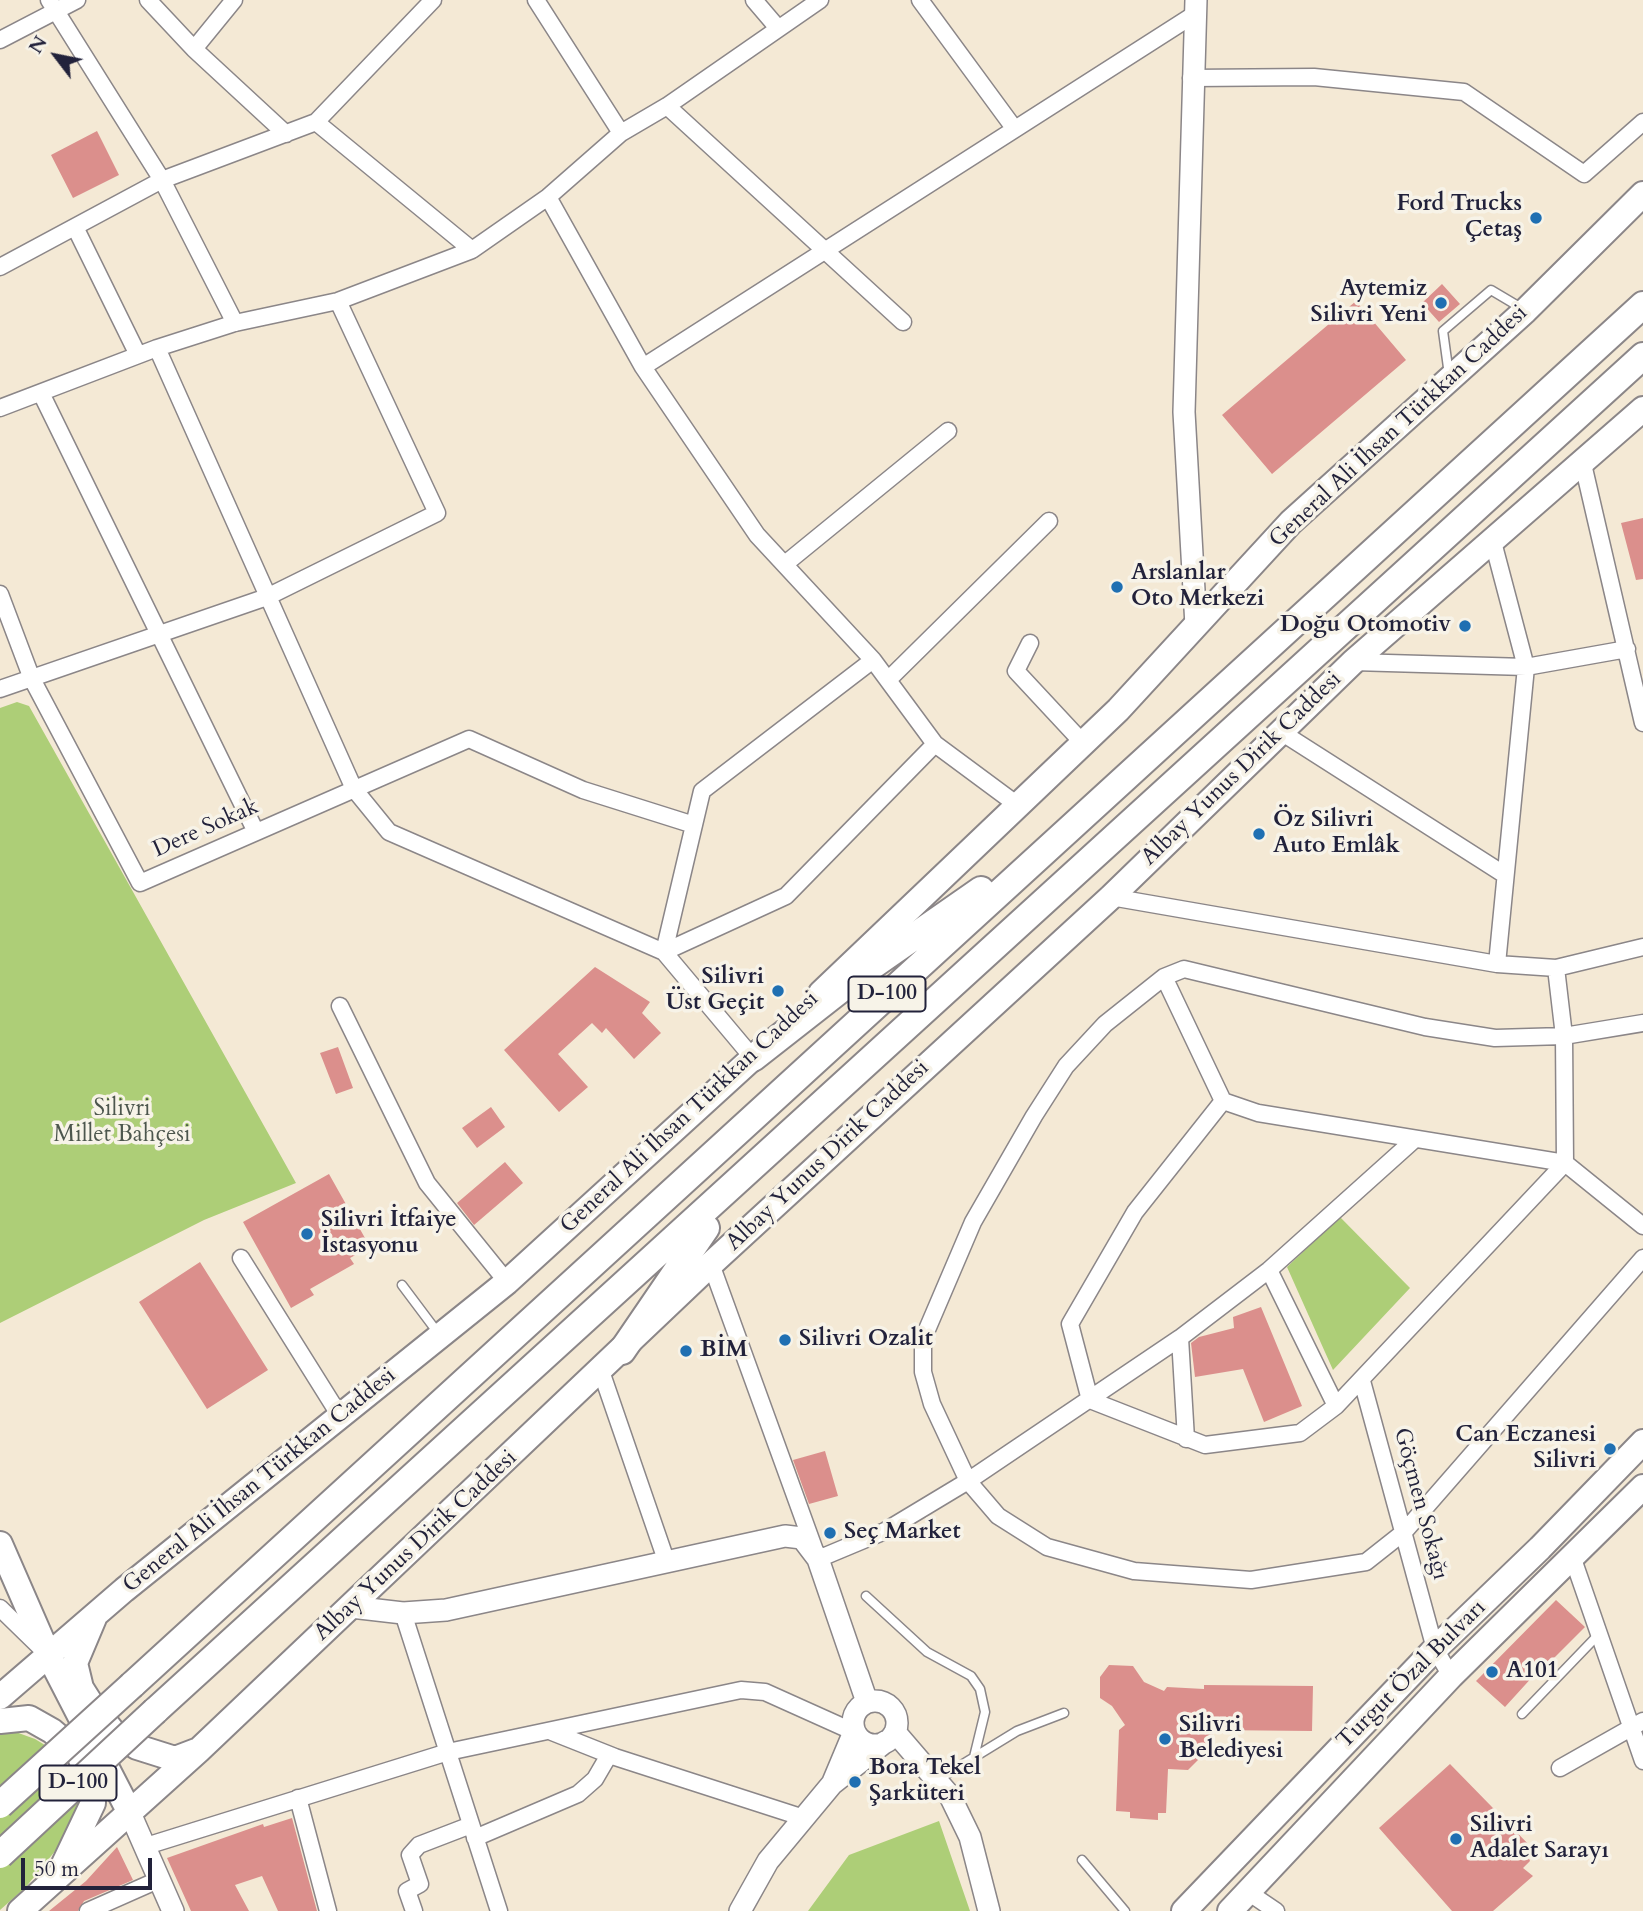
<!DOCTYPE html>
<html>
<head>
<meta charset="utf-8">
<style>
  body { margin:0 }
  #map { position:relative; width:1643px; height:1911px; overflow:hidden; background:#f4e9d5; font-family:Cardo,serif }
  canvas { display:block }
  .north { position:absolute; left:21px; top:21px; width:70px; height:70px; -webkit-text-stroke:5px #f7f3e8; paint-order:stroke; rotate:302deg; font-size:19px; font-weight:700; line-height:28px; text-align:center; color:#22223b }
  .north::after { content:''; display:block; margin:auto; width:24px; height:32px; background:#22223b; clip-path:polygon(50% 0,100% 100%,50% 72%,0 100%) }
  .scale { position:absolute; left:21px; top:1858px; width:131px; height:32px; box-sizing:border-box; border:4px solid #22223b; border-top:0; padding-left:9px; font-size:21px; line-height:24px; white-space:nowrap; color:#22223b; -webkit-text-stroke:5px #f7f3e8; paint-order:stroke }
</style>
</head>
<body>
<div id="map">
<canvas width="1643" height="1911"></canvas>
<div class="north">N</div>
<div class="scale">50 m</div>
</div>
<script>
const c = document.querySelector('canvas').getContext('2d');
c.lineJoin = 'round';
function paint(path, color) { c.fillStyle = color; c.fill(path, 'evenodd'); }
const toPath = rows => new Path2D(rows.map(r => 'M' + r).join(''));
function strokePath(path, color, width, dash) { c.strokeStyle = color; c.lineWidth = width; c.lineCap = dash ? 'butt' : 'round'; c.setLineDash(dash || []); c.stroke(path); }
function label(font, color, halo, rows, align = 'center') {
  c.font = font + ' Cardo,serif'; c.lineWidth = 7; c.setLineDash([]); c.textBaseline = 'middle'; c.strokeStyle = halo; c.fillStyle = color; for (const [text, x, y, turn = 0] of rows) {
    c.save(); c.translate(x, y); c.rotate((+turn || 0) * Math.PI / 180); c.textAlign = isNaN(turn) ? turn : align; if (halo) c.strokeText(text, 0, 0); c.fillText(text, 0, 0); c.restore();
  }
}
const green = toPath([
  [17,702,29,706,296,1183,204,1220,0,1323,0,708],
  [1340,1217,1410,1288,1333,1370,1287,1267],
  [13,1731,35,1739,53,1750,73,1774,81,1797,65,1839,25,1888,0,1910,0,1734],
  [939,1821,970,1911,808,1911,849,1855]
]);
const building = toPath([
  [97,131,119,175,73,198,51,155],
  [1442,284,1460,304,1439,322,1422,303],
  [1356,301,1406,360,1272,474,1222,415],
  [1643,518,1643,579,1636,580,1621,523],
  [595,967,650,1002,642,1013,661,1033,634,1059,606,1028,602,1033,592,1023,558,1054,588,1087,559,1112,504,1050],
  [338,1047,353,1088,336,1094,320,1053],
  [491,1107,505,1127,477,1148,462,1128],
  [505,1162,523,1183,474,1225,457,1203],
  [329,1174,370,1247,350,1258,354,1264,310,1289,314,1295,291,1308,243,1222],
  [200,1262,268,1370,207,1409,139,1302],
  [1261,1307,1302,1406,1264,1422,1243,1369,1195,1377,1191,1343,1199,1337,1234,1328,1233,1317],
  [825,1451,838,1496,809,1504,793,1460],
  [1556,1600,1585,1627,1547,1665,1545,1663,1505,1707,1476,1681],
  [1109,1665,1133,1666,1144,1682,1164,1691,1167,1687,1204,1689,1204,1685,1313,1686,1312,1731,1213,1730,1211,1747,1188,1770,1168,1769,1166,1813,1158,1813,1158,1820,1130,1818,1130,1812,1116,1811,1119,1730,1125,1725,1112,1706,1100,1698,1100,1677],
  [1450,1764,1534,1850,1527,1854,1530,1861,1523,1868,1533,1876,1493,1911,1452,1911,1379,1828],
  [292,1818,317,1911,278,1911,262,1876,235,1885,249,1911,191,1911,167,1858,263,1824,264,1827],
  [117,1847,133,1880,84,1901,78,1911,49,1911,86,1881]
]);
const service = toPath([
  [1449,375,1443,331,1491,290,1523,309],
  [402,1285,438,1333],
  [866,1596,927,1652,971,1676,980,1689,985,1712,974,1757],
  [1522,1714,1599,1634],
  [937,1780,1017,1731,1064,1713],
  [1082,1860,1125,1911]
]);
const minor = toPath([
  [49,0,162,180,235,323],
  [148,0,194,49,286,134],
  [536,0,621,133],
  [754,0,777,27],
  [920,0,1014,128],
  [0,40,77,0],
  [194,49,234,0],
  [1191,78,1314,77,1464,92,1584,174,1643,122],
  [667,106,903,322],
  [316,122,472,250],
  [548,197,643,367,757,535,873,660,935,744,1016,804],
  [75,227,138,355],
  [0,267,162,180,316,122,433,0],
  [157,348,354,789,389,832,664,952,753,1058],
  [643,367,1195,14],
  [41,393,256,832],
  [0,408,157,348,235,323,338,301,472,250,548,197,621,133,667,106,820,0],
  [1583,464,1643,723],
  [1493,542,1526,667,1497,964],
  [785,564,948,431],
  [0,594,32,679,140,883,469,739,583,790,694,825],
  [1030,643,1016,671,1083,743],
  [1353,662,1526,667,1627,649],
  [888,680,1049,521],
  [0,689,267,597,437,513,338,301],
  [1281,732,1505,875],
  [1111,897,1497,964,1556,968,1643,947],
  [664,952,702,791,873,660],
  [664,952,786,896,935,744],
  [1556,968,1564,1036,1565,1163,1336,1406,1300,1433,1205,1445,1090,1400,1070,1324,1135,1212,1223,1101,1258,1113,1565,1163,1643,1226],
  [1164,977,1223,1101],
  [340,1006,427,1183,507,1282],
  [1643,1023,1564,1036,1495,1038,1425,1027,1184,969,1164,977,1105,1024,1066,1066,1034,1116,973,1222,923,1339,923,1372,932,1404,968,1481,998,1516,1047,1547,1134,1571,1251,1580,1366,1562,1404,1532,1643,1258],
  [241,1258,340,1416],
  [711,1264,818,1559,885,1531,968,1481,1180,1338,1269,1270,1415,1139],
  [1269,1270,1336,1406],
  [1180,1338,1186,1439],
  [601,1371,666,1560],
  [1362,1381,1435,1649,1451,1676],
  [1572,1556,1643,1761],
  [0,1608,41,1648],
  [403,1613,499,1911],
  [552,1732,615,1757,804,1818],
  [1560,1768,1643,1721],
  [298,1798,328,1911],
  [475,1838,578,1794,595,1779,609,1755],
  [143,1847,448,1752,741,1690,765,1692,854,1732],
  [1248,1892,1276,1911],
  [88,1911,158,1880],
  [414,1911,407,1891,420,1884,410,1855,419,1845,471,1825]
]);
const secondary = toPath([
  [1196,0,1184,412,1196,626],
  [351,1607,403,1613,446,1610,785,1536,802,1538,818,1559,867,1702],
  '853 1723a22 22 0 1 1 44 0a22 22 0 1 1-44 0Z',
  [895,1732,950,1796,970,1837,989,1911],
  [833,1782,854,1732],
  [130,1813,173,1911],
  [740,1911,768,1861,832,1784,885,1742]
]);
const primary = toPath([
  [821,993,1118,710,1291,522,1525,311,1643,194],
  [0,1544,48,1654,130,1813],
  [94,1618,75,1663,81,1688,93,1707,114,1733,137,1747,175,1759,196,1751],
  [0,1697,124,1590,507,1282,767,1045],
  [0,1721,29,1718,52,1731,79,1754,92,1788,93,1803,63,1866],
  [20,1911,199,1750,711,1264,1111,897,1353,662,1643,409],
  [1184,1911,1435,1649,1540,1548,1643,1442],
  [1230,1911,1451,1676,1643,1487]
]);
const trunk = toPath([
  [753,1058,859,975,981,890],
  [622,1351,706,1228],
  [132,1685,1643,305],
  [155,1711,1643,356]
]);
const trunkBridge = toPath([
  [0,1805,132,1685],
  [0,1855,155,1711]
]);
const markers = [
  [1536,218,7,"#1f6fb2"],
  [1441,303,7,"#1f6fb2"],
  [1117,587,7,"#1f6fb2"],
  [1465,626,7,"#1f6fb2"],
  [1259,834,7,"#1f6fb2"],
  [778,991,7,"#1f6fb2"],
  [307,1234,7,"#1f6fb2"],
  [785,1340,7,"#1f6fb2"],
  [686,1351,7,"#1f6fb2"],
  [1610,1449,7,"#1f6fb2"],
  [830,1533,7,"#1f6fb2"],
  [1492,1672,7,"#1f6fb2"],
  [1165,1739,7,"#1f6fb2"],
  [855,1782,7,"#1f6fb2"],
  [1456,1839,7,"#1f6fb2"]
];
const shields = [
  [887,994,77],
  [78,1783,77]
];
const shieldNames = [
  ["D-100",887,994],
  ["D-100",78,1783]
];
const poiNames = [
  ["Ford Trucks",1522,205,"right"],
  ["Çetaş",1522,231,"right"],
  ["Aytemiz",1427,290,"right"],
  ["Silivri Yeni",1427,316,"right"],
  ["Arslanlar",1131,574],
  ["Oto Merkezi",1131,600],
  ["Doğu Otomotiv",1451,626,"right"],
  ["Öz Silivri",1273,821],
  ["Auto Emlâk",1273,847],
  ["Silivri",764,978,"right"],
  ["Üst Geçit",764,1004,"right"],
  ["Silivri İtfaiye",321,1221],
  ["İstasyonu",321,1247],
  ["Silivri Ozalit",799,1340],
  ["BİM",700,1351],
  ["Can Eczanesi",1596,1436,"right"],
  ["Silivri",1596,1462,"right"],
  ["Seç Market",844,1533],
  ["A101",1506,1672],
  ["Silivri",1179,1726],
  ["Belediyesi",1179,1752],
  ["Bora Tekel",869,1769],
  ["Şarküteri",869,1795],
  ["Silivri",1470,1826],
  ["Adalet Sarayı",1470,1852]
];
const streetNames = [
  ["General Ali İhsan Türkkan Caddesi",1399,427,-43],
  ["Albay Yunus Dirik Caddesi",1242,769,-44],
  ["Dere Sokak",206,829,-24],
  ["General Ali İhsan Türkkan Caddesi",690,1113,-43],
  ["Albay Yunus Dirik Caddesi",828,1156,-43],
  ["General Ali İhsan Türkkan Caddesi",260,1481,-39],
  ["Göçmen Sokağı",1420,1504,75],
  ["Albay Yunus Dirik Caddesi",416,1546,-43],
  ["Turgut Özal Bulvarı",1412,1675,-45]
];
const parkNames = [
  ["Silivri",122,1110],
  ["Millet Bahçesi",122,1136]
];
paint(green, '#adce77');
paint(building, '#db8f8c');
strokePath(service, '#8b8688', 11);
strokePath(minor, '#8b8688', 19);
strokePath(secondary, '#8b8688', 24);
strokePath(primary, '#8b8688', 28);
strokePath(trunk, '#8b8688', 30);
strokePath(service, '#fff', 8);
strokePath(minor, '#fff', 16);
strokePath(secondary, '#fff', 21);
strokePath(primary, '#fff', 24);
strokePath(trunk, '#fff', 26);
strokePath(trunkBridge, '#8b8688', 30, []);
strokePath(trunkBridge, '#fff', 26);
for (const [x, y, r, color] of markers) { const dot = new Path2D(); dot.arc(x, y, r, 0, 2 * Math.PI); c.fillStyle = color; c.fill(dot); strokePath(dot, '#f7f3e8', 2.5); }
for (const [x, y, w] of shields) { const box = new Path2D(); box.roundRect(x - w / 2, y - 17.5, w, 35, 5); c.fillStyle = '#f7f3e8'; c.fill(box); strokePath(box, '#22223b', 2); }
label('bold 21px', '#22223b', null, shieldNames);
label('bold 23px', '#22223b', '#f7f3e8', poiNames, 'left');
label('23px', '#22223b', '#f7f3e8', streetNames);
label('23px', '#4c564d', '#f7f3e8', parkNames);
</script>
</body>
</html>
